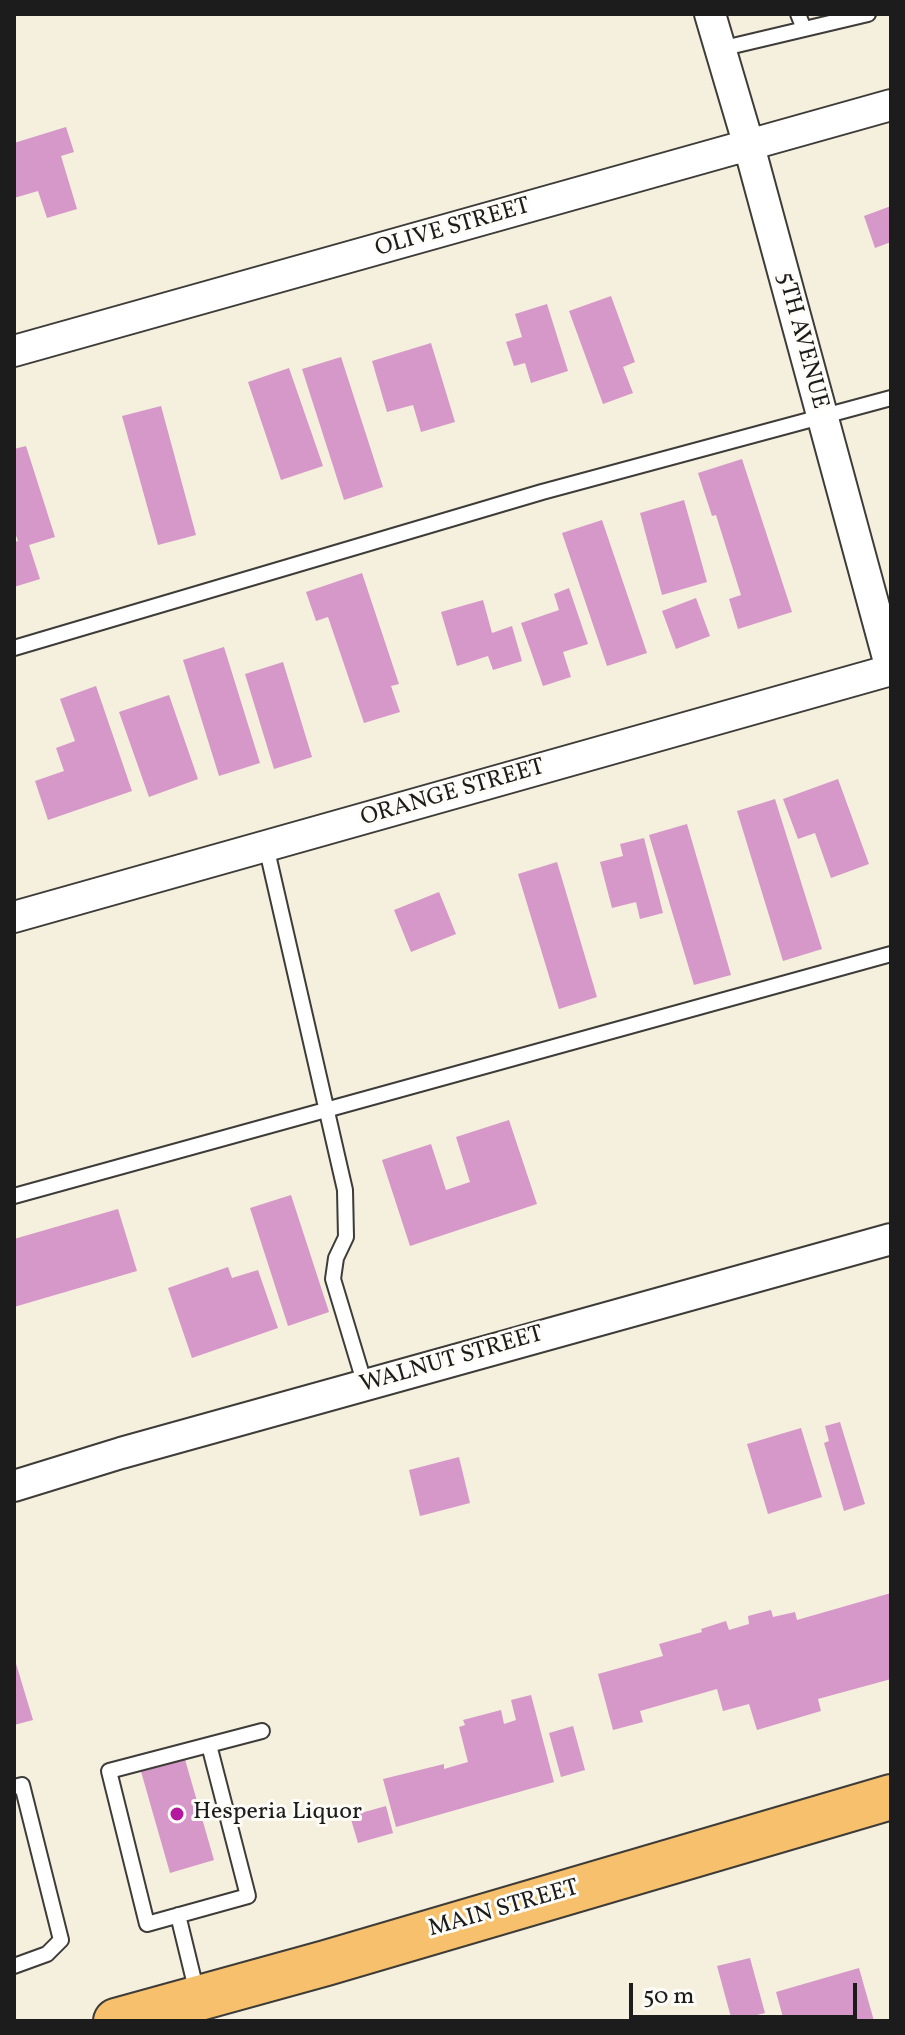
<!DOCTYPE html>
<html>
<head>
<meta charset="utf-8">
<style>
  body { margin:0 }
  #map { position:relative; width:905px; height:2035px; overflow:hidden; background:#f5efdd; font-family:Vollkorn,serif }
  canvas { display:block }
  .frame { position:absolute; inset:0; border:16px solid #1c1c1c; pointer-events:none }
  .scale { position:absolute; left:629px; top:1983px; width:228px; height:36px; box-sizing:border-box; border:4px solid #1c1c1c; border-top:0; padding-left:10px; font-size:24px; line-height:28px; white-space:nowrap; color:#1c1c1c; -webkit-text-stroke:6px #fdfcf7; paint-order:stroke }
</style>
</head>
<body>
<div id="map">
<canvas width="905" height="2035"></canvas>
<div class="frame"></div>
<div class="scale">50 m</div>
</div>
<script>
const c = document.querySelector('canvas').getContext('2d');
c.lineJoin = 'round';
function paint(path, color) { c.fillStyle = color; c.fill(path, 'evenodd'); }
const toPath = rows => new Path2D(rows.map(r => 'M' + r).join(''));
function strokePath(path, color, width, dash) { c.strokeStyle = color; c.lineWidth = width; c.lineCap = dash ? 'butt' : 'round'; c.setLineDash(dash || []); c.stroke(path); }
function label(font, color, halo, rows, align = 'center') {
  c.font = font + ' Vollkorn,serif'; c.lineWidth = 6; c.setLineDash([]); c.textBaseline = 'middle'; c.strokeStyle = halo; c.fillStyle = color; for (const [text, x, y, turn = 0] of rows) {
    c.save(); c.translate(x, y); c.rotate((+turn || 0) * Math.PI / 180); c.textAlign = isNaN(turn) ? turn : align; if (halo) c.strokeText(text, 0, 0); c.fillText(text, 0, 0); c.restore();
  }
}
const building = toPath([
  [66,127,74,152,61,156,77,209,47,218,38,191,14,198,14,143],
  [891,206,891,242,875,248,864,216],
  [611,296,635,362,623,367,633,393,603,404,569,311],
  [547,304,568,371,531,383,525,363,514,366,506,342,522,337,515,314],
  [431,343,455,422,421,432,413,405,387,412,372,361],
  [341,357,383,487,344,500,302,369],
  [289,368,323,466,281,480,248,382],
  [161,406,196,535,158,545,122,416],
  [26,446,55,537,29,545,40,579,14,587,14,542,18,541,14,530,14,449],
  [742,459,792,612,738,629,729,599,741,595,716,515,712,516,698,473],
  [684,500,707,582,662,595,640,513],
  [602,520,647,653,607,666,562,533],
  [362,573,399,684,391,686,400,712,364,723,328,617,316,621,306,592],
  [569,588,588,644,563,652,571,677,543,686,521,623,559,610,554,594],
  [696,598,710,636,676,649,662,611],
  [483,600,492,633,512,626,522,661,493,670,488,656,457,666,441,612],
  [224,647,260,763,219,776,183,660],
  [283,662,312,757,274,769,245,674],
  [96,686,132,791,48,820,35,781,64,771,56,748,75,741,60,699],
  [169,695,198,779,149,797,119,712],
  [838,779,869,864,831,878,815,833,798,839,783,799],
  [775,799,822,949,783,961,737,811],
  [687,824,731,975,694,985,649,835],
  [644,838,663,913,640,919,636,902,612,908,600,862,623,856,620,844],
  [557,862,597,997,559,1009,518,874],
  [439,892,456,934,411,952,394,910],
  [509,1120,537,1204,410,1246,382,1160,431,1144,446,1190,470,1182,456,1137],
  [291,1195,329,1312,288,1326,250,1208],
  [118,1209,137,1271,14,1307,14,1239],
  [228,1267,232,1278,258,1270,278,1328,192,1358,168,1288],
  [840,1422,865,1504,844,1511,824,1443,829,1441,825,1426],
  [801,1428,822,1497,768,1514,747,1444],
  [459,1457,470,1503,420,1516,409,1470],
  [891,1593,891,1679,818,1699,821,1711,757,1730,749,1704,723,1711,717,1689,640,1711,643,1722,613,1730,598,1674,663,1656,659,1644,702,1632,701,1629,726,1621,729,1630,749,1624,748,1616,771,1610,773,1617,795,1612,797,1620],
  [14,1657,33,1720,14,1725],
  [531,1695,554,1782,396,1827,383,1779,444,1764,444,1769,468,1762,459,1727,465,1725,463,1720,501,1710,504,1724,516,1720,511,1700],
  [573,1726,585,1770,561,1777,549,1733],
  [184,1756,214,1860,170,1873,140,1768],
  [386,1806,393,1833,358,1843,350,1816],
  [750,1958,765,2013,732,2021,717,1966],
  [859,1968,874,2021,784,2021,776,1992]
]);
const lane = toPath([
  [798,14,804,29],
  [720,49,868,14],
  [14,648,542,492,891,398],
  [266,846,345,1190,346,1237,336,1258,333,1279,365,1385],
  [14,1196,891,954],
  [209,1745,248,1896,147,1924,109,1771,262,1731],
  [14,1787,22,1785,61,1940,47,1954,14,1966],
  [178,1915,197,1993]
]);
const street = toPath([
  [710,14,749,146,891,669],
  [14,351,891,105],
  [14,917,891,670],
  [14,1486,121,1453,891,1239]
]);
const primary = toPath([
  [116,2021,326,1963,891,1797]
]);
const markers = [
  [177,1814,8,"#b5179e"]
];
const streetNames = [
  ["OLIVE STREET",453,229,-16],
  ["5TH AVENUE",801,341,75],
  ["ORANGE STREET",453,794,-16],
  ["WALNUT STREET",452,1361,-16],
  ["MAIN STREET",504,1910,-16]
];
const poiNames = [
  ["Hesperia Liquor",193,1814]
];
paint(building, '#d598c9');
strokePath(lane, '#3d3c39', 18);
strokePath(street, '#3d3c39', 34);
strokePath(primary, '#3d3c39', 48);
strokePath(lane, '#fff', 14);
strokePath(street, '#fff', 30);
strokePath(primary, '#f7c06c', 44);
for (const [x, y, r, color] of markers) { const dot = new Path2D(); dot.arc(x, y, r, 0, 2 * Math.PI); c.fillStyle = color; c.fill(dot); strokePath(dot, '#fdfcf7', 3); }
label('24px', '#1c1c1c', '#fdfcf7', streetNames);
label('24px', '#1c1c1c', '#fdfcf7', poiNames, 'left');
</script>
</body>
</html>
